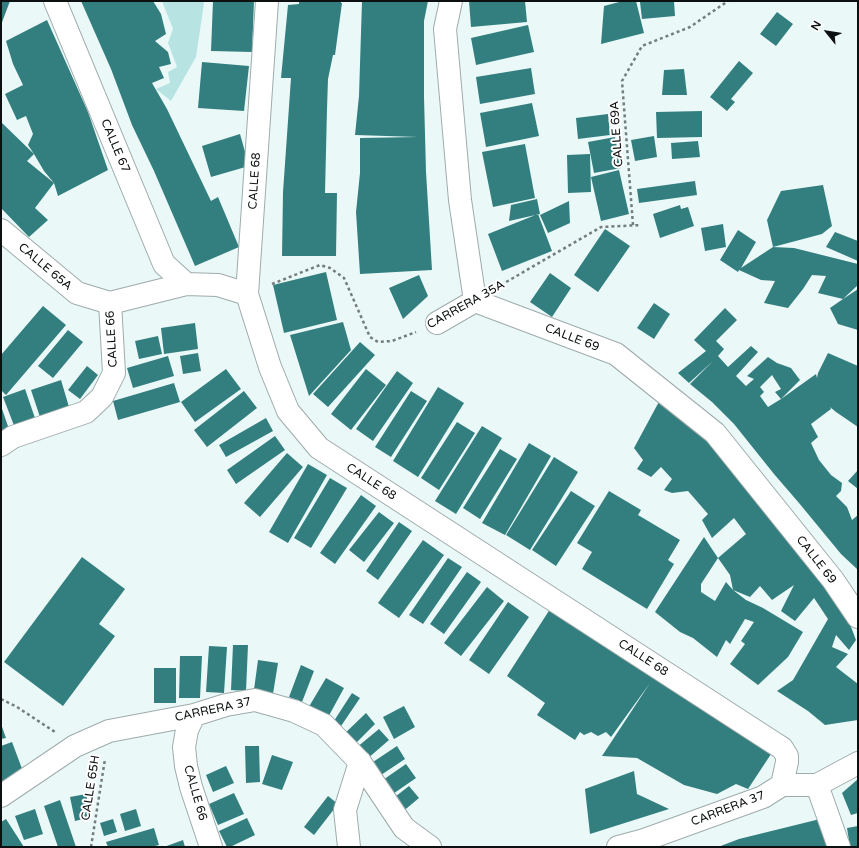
<!DOCTYPE html>
<html>
<head>
<meta charset="utf-8">
<style>
  body { margin:0 }
  #map { position:relative; width:859px; height:848px; overflow:hidden; background:#ebf8f8; font-family:"Varela Round",sans-serif }
  canvas { display:block }
  .frame { position:absolute; inset:0; border:2px solid #0c1010; pointer-events:none }
  .north { position:absolute; left:807px; top:12px; width:40px; height:40px; -webkit-text-stroke:3px #fff; paint-order:stroke; rotate:300deg; font-size:11px; font-weight:700; line-height:16px; text-align:center; color:#0c1010 }
  .north::after { content:''; display:block; margin:auto; width:14px; height:18px; background:#0c1010; clip-path:polygon(50% 0,100% 100%,50% 72%,0 100%) }
</style>
</head>
<body>
<div id="map">
<canvas width="859" height="848"></canvas>
<div class="frame"></div>
<div class="north">N</div>
</div>
<script>
const c = document.querySelector('canvas').getContext('2d');
c.lineJoin = 'round';
function paint(path, color) { c.fillStyle = color; c.fill(path, 'evenodd'); }
const toPath = rows => new Path2D(rows.map(r => 'M' + r).join(''));
function strokePath(path, color, width, dash) { c.strokeStyle = color; c.lineWidth = width; c.lineCap = dash ? 'butt' : 'round'; c.setLineDash(dash || []); c.stroke(path); }
function label(font, color, halo, rows, align = 'center') {
  c.font = font + ' "Varela Round",sans-serif'; c.lineWidth = 4; c.setLineDash([]); c.textBaseline = 'middle'; c.strokeStyle = halo; c.fillStyle = color; for (const [text, x, y, turn = 0] of rows) {
    c.save(); c.translate(x, y); c.rotate((+turn || 0) * Math.PI / 180); c.textAlign = isNaN(turn) ? turn : align; if (halo) c.strokeText(text, 0, 0); c.fillText(text, 0, 0); c.restore();
  }
}
const green = toPath([
  [162,1,203,1,204,3,196,57,171,101,156,89,170,83,168,72,177,67,168,43,173,29]
]);
const building = toPath([
  [1,1,10,1,1,25],
  [81,1,153,1,161,14,166,34,155,41,168,52,171,64,159,67,164,78,152,83,167,109,211,201,218,197,239,247,195,266,154,171,132,125,111,69],
  [213,1,254,1,252,52,211,51],
  [299,1,341,1,341,3,342,3,335,55,333,55,328,79,327,109,325,193,337,193,336,256,282,256,283,192,291,78,281,78,288,5,299,4],
  [362,1,428,1,424,21,424,97,426,172,432,270,360,274,356,212,360,173,360,138,418,137,355,135,359,96],
  [469,1,525,1,527,22,471,27],
  [623,1,636,1,644,33,601,44,604,6],
  [657,1,674,1,675,16,642,19,640,2],
  [777,12,793,24,776,46,760,34],
  [47,20,88,112,108,170,58,196,54,183,35,208,48,220,29,237,1,208,1,122,34,154,28,145,33,134,26,116,17,120,5,94,23,85,13,64,6,41],
  [34,154,44,171,54,183,27,161],
  [528,25,534,52,476,65,471,38],
  [739,61,753,73,731,99,735,102,727,111,710,97],
  [202,62,249,66,244,111,198,108],
  [531,68,535,94,480,104,476,77],
  [684,69,687,95,662,95,664,70],
  [532,103,539,136,486,147,480,113],
  [702,111,702,137,657,138,656,112],
  [608,114,610,135,578,139,576,118],
  [240,134,249,166,211,177,202,146],
  [654,136,657,157,635,161,631,140],
  [615,137,621,168,594,173,588,142],
  [698,141,700,157,672,159,671,143],
  [525,144,535,198,493,207,482,152],
  [590,154,591,192,568,193,567,155],
  [619,170,629,214,601,221,591,177],
  [695,181,697,195,639,203,637,189],
  [823,185,832,226,822,234,773,247,794,248,858,264,858,285,843,299,858,289,858,330,838,324,830,308,843,299,818,293,826,276,812,275,803,289,788,308,764,303,775,281,761,280,739,270,738,272,720,260,738,230,756,242,741,268,773,247,767,220,781,191],
  [537,199,540,214,509,221,511,205],
  [569,201,570,223,548,233,540,215],
  [680,205,681,209,688,207,694,226,660,238,653,214],
  [538,214,552,251,502,271,488,234],
  [723,224,726,247,705,251,701,228],
  [605,229,630,246,598,292,574,275],
  [835,232,858,241,858,261,826,247],
  [326,272,337,320,284,333,273,285],
  [550,273,571,288,552,317,530,302],
  [419,275,428,296,403,319,389,288],
  [654,303,670,314,654,339,637,328],
  [43,306,66,325,6,395,1,390,1,355],
  [725,308,737,320,716,341,724,349,718,356,728,367,751,346,758,352,736,376,746,386,754,379,747,376,768,357,777,363,791,368,800,380,781,399,816,374,817,378,818,373,828,353,858,366,858,427,836,412,830,407,831,409,811,424,818,437,811,443,819,460,831,475,842,483,841,491,836,496,847,507,852,520,858,515,858,570,841,554,799,503,774,474,734,424,712,402,690,384,713,361,689,383,678,373,706,351,694,340],
  [772,375,781,389,775,392,781,399,768,407,760,396,764,392,760,387],
  [343,322,351,350,309,396,290,335],
  [195,323,198,349,164,354,161,328],
  [68,330,83,342,53,378,38,366],
  [158,336,162,354,139,359,135,341],
  [360,342,375,355,328,407,313,394],
  [198,353,201,371,183,374,180,356],
  [168,356,174,376,133,388,127,368],
  [87,366,98,375,80,399,68,390],
  [226,369,241,389,195,422,181,402],
  [366,369,386,385,351,430,331,414],
  [397,371,413,383,373,441,356,429],
  [61,380,69,407,40,417,31,390],
  [174,383,180,402,118,420,113,401],
  [438,387,464,403,418,477,393,461],
  [25,389,36,421,15,428,3,397],
  [244,391,257,408,207,447,194,430],
  [411,391,427,401,391,457,375,447],
  [661,398,706,437,829,583,837,606,845,611,856,640,849,650,836,635,832,647,848,654,836,667,858,684,858,720,825,725,808,711,777,691,793,680,828,619,814,598,795,621,781,611,794,585,772,600,760,586,750,597,733,590,746,600,763,608,803,632,788,657,758,685,730,664,745,644,741,641,754,622,745,619,730,644,726,640,717,657,693,638,680,632,655,612,704,537,718,558,746,534,734,518,712,538,702,520,708,514,688,491,672,493,664,490,672,479,661,467,651,477,637,469,643,460,634,448],
  [718,558,730,575,733,590,726,582,715,601,701,592,701,584],
  [1,406,10,432,1,435],
  [266,418,273,431,226,457,219,445],
  [457,422,475,433,439,490,421,478],
  [482,426,502,438,456,514,435,501],
  [275,436,285,450,236,484,227,470],
  [529,443,551,456,505,535,482,523],
  [500,449,517,459,480,519,463,508],
  [287,453,303,467,260,517,244,503],
  [554,457,578,472,530,550,506,535],
  [308,464,327,475,288,543,269,532],
  [858,470,858,489,848,481],
  [330,478,347,488,311,548,294,538],
  [571,491,595,506,556,566,532,550],
  [609,491,641,510,638,515,680,540,668,560,674,564,647,609,582,569,592,552,577,543],
  [361,495,376,506,335,564,320,553],
  [379,512,394,523,364,562,349,550],
  [399,522,412,531,378,580,366,571],
  [423,540,444,555,399,618,378,603],
  [82,557,125,589,99,624,115,636,63,706,4,662],
  [448,558,462,567,423,624,409,615],
  [467,572,481,582,444,634,430,624],
  [487,587,504,601,461,656,444,643],
  [508,602,529,617,489,674,469,660],
  [552,606,775,748,748,789,736,784,717,794,684,785,637,758,602,756,650,683,611,737,606,732,598,736,591,732,584,735,580,732,575,740,537,715,545,703,507,676],
  [233,645,248,645,246,691,231,690],
  [209,646,227,647,224,693,206,692],
  [180,656,202,656,200,698,179,698],
  [258,660,278,663,272,700,253,697],
  [301,665,314,671,302,702,289,697],
  [154,668,176,668,176,703,154,703],
  [326,678,344,688,326,721,307,710],
  [352,693,360,698,339,729,332,724],
  [404,706,415,727,394,739,383,717],
  [366,713,375,724,352,747,341,737],
  [1,724,6,738,1,739],
  [379,729,389,740,367,759,356,748],
  [12,742,24,774,1,782,1,746],
  [245,746,259,746,260,782,246,783],
  [397,746,405,759,378,777,370,764],
  [272,755,293,762,282,790,262,784],
  [406,764,416,778,390,796,380,782],
  [226,766,234,783,213,792,206,775],
  [634,771,637,794,669,809,590,834,585,789],
  [858,779,858,813,851,815,842,793],
  [409,786,419,798,401,813,391,800],
  [234,793,244,814,218,825,209,804],
  [86,794,91,817,75,821,70,797],
  [328,796,338,804,314,835,304,827],
  [60,800,76,847,58,847,44,806],
  [35,809,43,834,24,840,15,816],
  [136,809,141,826,125,831,120,814],
  [823,817,834,847,718,847,739,839,816,820],
  [247,818,255,835,230,847,227,847,219,831],
  [6,819,24,847,1,847,1,822],
  [113,819,117,832,104,836,100,823],
  [858,826,858,847,850,847,847,828],
  [154,828,159,845,151,847,108,847,106,842],
  [183,840,185,847,164,847]
]);
const path = toPath([
  [633,225,622,81,642,46,690,27,728,1],
  [272,284,320,265,330,268,344,278,370,337,378,342,392,341,416,332],
  [501,285,601,227,641,225],
  [1,699,17,707,55,732],
  [91,847,105,759]
]);
const street = toPath([
  [451,1,445,29,460,200,475,301],
  [475,301,616,354,715,433,833,580,858,617],
  [437,323,475,301],
  [1,445,13,437,86,412,102,397,114,373,110,303],
  [782,785,817,785,858,763],
  [817,785,839,847],
  [349,847,345,810,360,762]
]);
const secondary = toPath([
  [55,1,164,264,186,284],
  [267,1,247,294,270,367,288,411,319,448,774,743,782,748,787,756,787,762,782,785,763,797,644,840,618,847],
  [1,230,77,293,110,303,186,284,218,285,247,294],
  [194,715,187,730,184,747,186,766,191,787,211,847],
  [1,796,75,746,109,731,194,715,226,705,255,700,294,711,324,725,360,762,404,828,430,847]
]);
const streetNames = [
  ["CALLE 69A",617,134,-94],
  ["CALLE 67",115,146,67],
  ["CALLE 68",255,181,-86],
  ["CALLE 65A",45,267,40],
  ["CARRERA 35A",466,305,-29],
  ["CALLE 69",572,338,21],
  ["CALLE 66",112,339,-93],
  ["CALLE 68",371,482,33],
  ["CALLE 69",816,560,52],
  ["CALLE 68",643,658,33],
  ["CARRERA 37",213,710,-12],
  ["CALLE 65H",91,788,-81],
  ["CALLE 66",195,793,74],
  ["CARRERA 37",728,809,-21]
];
paint(green, '#b7e4e3');
paint(building, '#337f7f');
strokePath(street, '#9fabab', 24);
strokePath(secondary, '#9fabab', 24);
strokePath(path, '#747d7d', 2.5, [3, 3]);
strokePath(street, '#fff', 22);
strokePath(secondary, '#fff', 22);
label('12px', '#0c1010', '#fff', streetNames);
</script>
</body>
</html>
